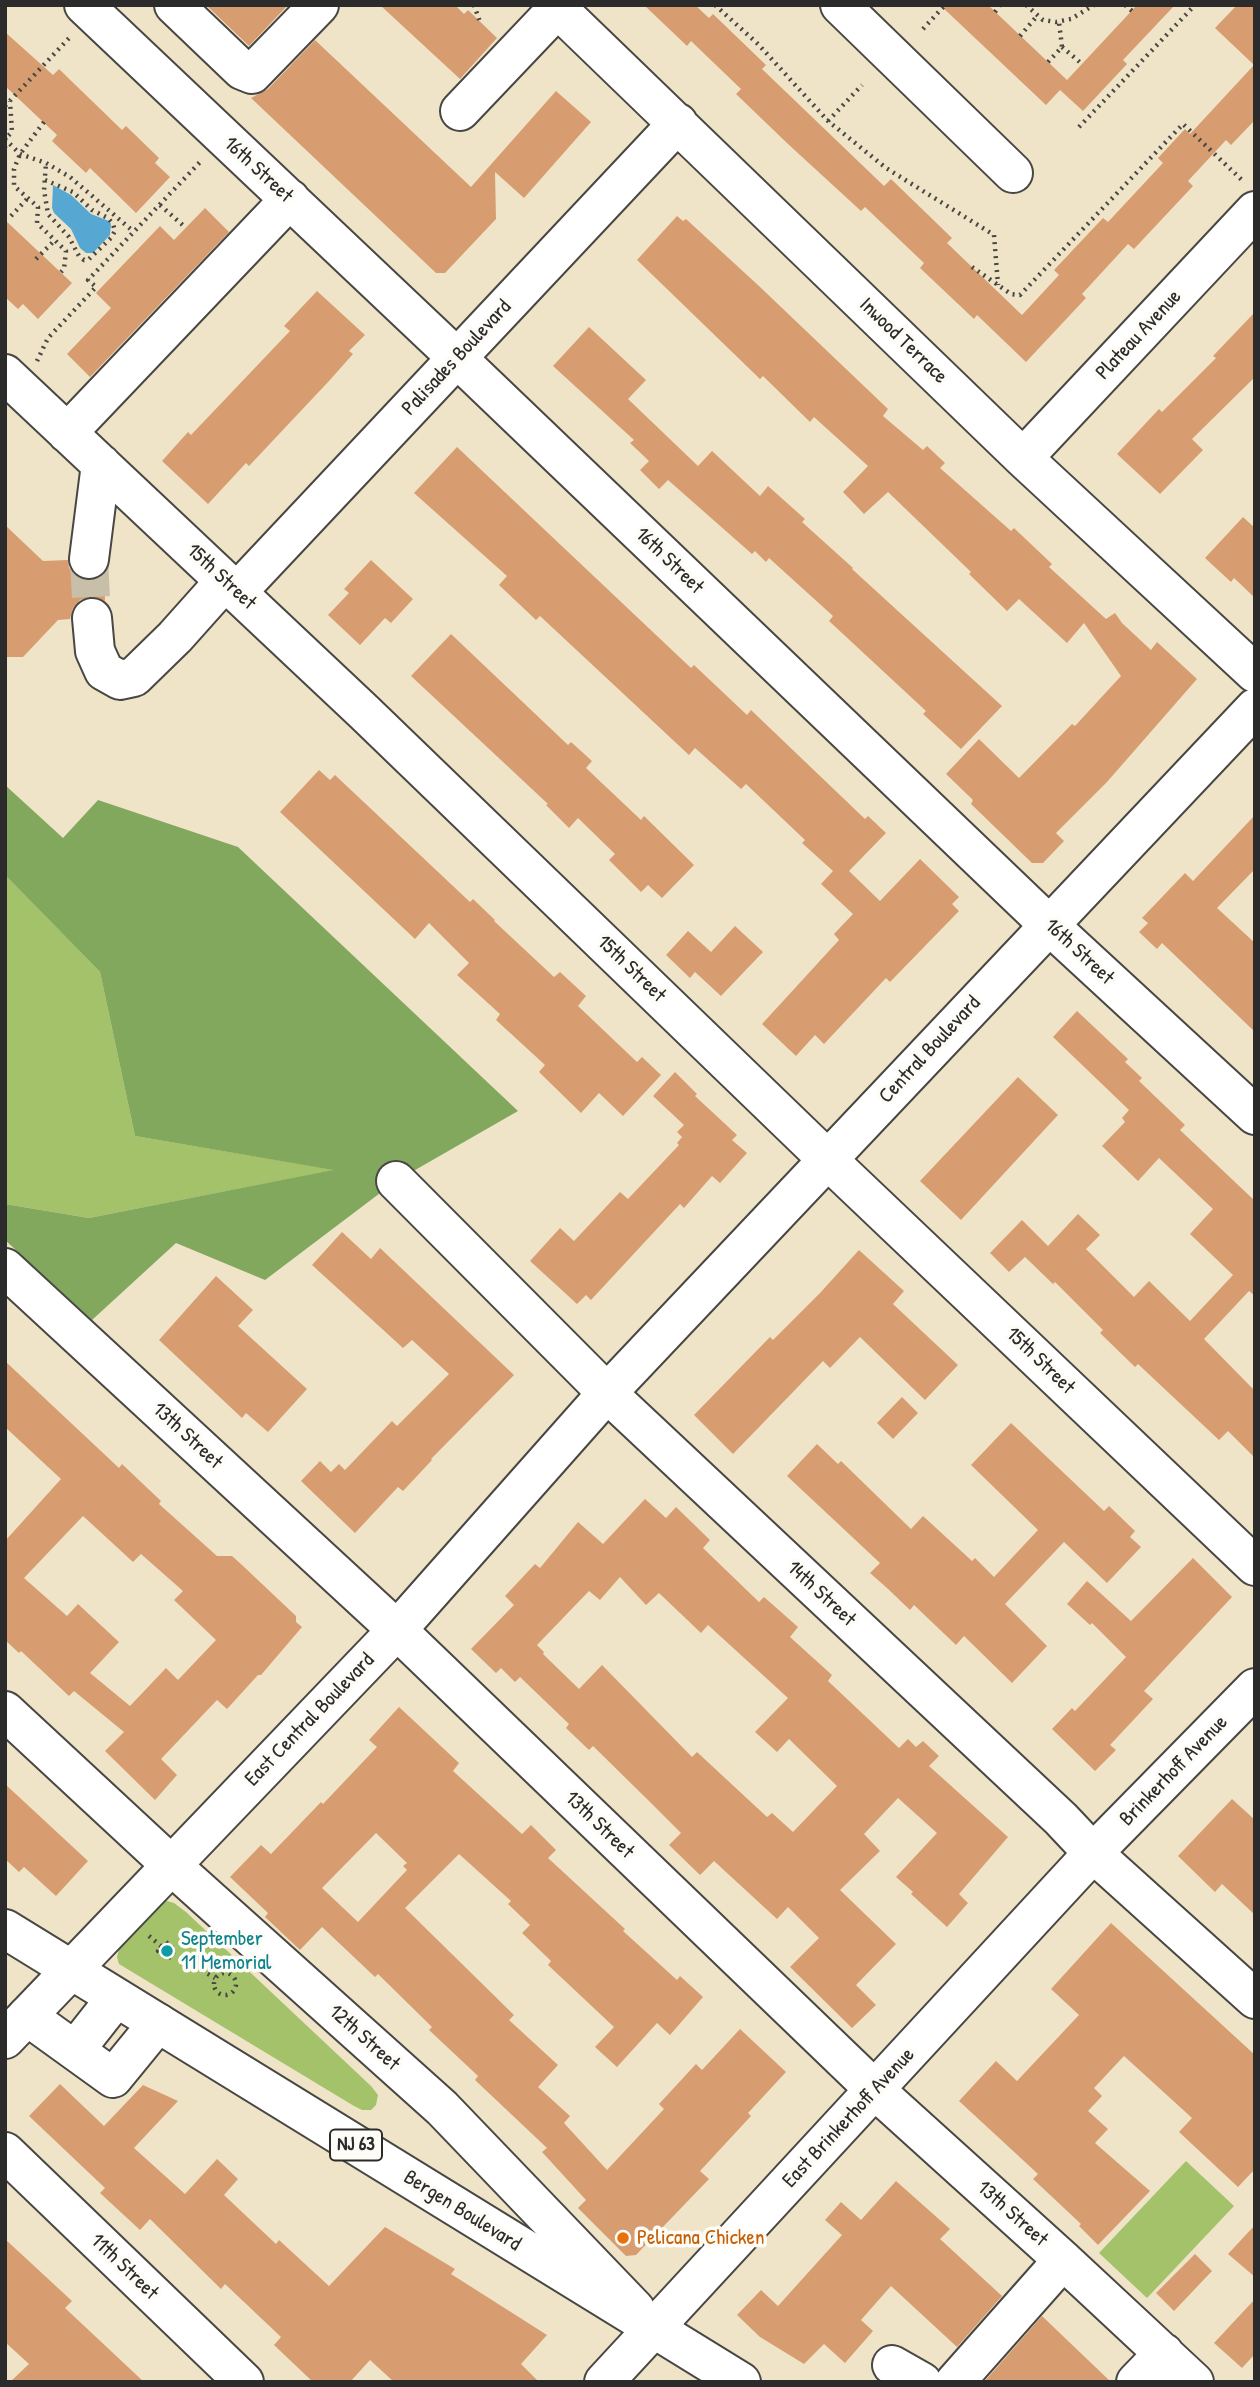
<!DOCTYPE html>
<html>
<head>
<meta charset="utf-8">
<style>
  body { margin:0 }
  #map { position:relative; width:1260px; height:2387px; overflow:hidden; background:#efe4c8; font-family:"Patrick Hand",sans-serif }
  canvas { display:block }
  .frame { position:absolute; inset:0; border:7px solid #2b2b2b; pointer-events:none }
</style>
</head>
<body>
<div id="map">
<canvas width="1260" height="2387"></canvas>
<div class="frame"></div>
</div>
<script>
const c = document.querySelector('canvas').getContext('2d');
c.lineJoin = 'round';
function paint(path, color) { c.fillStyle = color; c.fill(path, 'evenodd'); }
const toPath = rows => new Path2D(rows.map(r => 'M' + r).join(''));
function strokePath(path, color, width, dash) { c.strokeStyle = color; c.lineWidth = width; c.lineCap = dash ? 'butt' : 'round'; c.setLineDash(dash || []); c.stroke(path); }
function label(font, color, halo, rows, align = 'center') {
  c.font = font + ' "Patrick Hand",sans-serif'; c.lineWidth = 7; c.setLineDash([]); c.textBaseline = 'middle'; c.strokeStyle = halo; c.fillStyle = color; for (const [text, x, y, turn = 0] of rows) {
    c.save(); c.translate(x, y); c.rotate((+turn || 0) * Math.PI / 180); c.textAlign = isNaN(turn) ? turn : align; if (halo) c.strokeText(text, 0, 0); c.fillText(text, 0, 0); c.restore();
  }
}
const green = toPath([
  [5,875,100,972,135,1136,335,1170,89,1218,5,1204],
  [167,1901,174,1903,186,1912,371,2086,378,2095,376,2105,371,2110,362,2110,354,2106,119,1964,117,1957,120,1945,156,1903],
  [1186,2161,1234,2206,1147,2298,1099,2253]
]);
const forest = toPath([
  [5,785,63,838,98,800,238,847,518,1111,396,1181,265,1280,176,1243,92,1320,5,1240,5,1204,89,1218,333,1170,135,1136,100,972,5,875]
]);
const water = toPath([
  [53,185,71,195,91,214,109,221,111,224,110,235,93,253,86,253,80,248,71,229,54,213,52,208]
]);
const building = toPath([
  [206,5,288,5,249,46],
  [380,5,455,5,464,14,468,10,497,38,460,79],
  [644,5,695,5,709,18,713,14,766,65,762,69,884,186,891,179,952,238,947,243,1022,315,1059,275,1054,270,1103,218,1108,222,1163,163,1158,158,1185,129,1190,134,1254,65,1215,28,1237,5,1255,5,1255,120,1231,145,1226,140,1188,181,1193,186,1134,249,1128,244,1082,294,1086,298,1026,362,977,315,974,319,920,268,924,263,865,207,861,211,788,144,736,94,741,89,691,41,687,46],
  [940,5,988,5,1067,80,1137,5,1175,5,1123,60,1127,64,1083,111,1060,90,1046,105],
  [5,32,53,75,59,69,122,130,126,126,159,158,155,163,170,177,136,213,90,168,86,173,52,141,57,135,5,86],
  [315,40,471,187,556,91,591,122,524,198,495,172,496,219,445,273,436,273,251,98,268,89],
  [205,208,229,232,90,377,67,354,111,308,96,293,160,226,174,240],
  [677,216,683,221,686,219,759,286,888,409,883,416,923,450,927,446,945,463,940,468,1011,531,1014,528,1052,564,1049,567,1106,619,1115,613,1122,623,1151,650,1157,642,1197,679,1107,782,1056,833,1064,841,1043,863,1032,863,971,804,973,800,946,774,979,739,1019,778,1072,724,1075,726,1121,676,1084,623,1067,643,1019,599,1007,611,969,574,971,572,888,492,864,514,843,492,868,466,814,417,810,422,763,376,760,379,637,260],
  [5,220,72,283,38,319,23,304,18,309,5,297],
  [317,291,365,335,349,351,353,354,329,381,249,466,246,463,208,504,162,461,188,432,191,435,290,331,284,326],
  [1255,312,1255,377,1192,439,1203,450,1160,494,1117,454,1159,409,1162,412,1216,358,1213,356],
  [589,327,646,380,628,399,698,466,712,451,760,496,768,486,805,519,802,522,853,568,852,569,1002,706,961,749,923,714,926,711,829,621,833,616,769,558,766,562,755,551,752,554,668,480,659,489,640,470,649,461,630,443,634,440,553,366],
  [457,447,691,668,694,665,747,715,751,710,865,819,868,816,886,833,849,871,880,901,920,859,959,897,952,904,959,911,890,982,886,978,824,1044,815,1035,796,1056,762,1024,839,940,834,934,853,914,821,884,833,871,802,843,805,840,746,784,741,789,695,748,689,755,540,616,536,620,499,585,507,576,414,493],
  [1243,517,1255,528,1255,598,1234,578,1231,582,1205,558],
  [5,525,43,561,68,560,69,568,75,576,86,581,97,579,104,574,105,601,91,596,80,600,73,608,70,619,58,620,23,657,5,657],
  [371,560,413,599,391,623,385,618,360,645,328,615,349,593,344,589],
  [451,634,568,745,571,742,592,761,586,768,641,820,644,816,694,865,662,898,648,885,641,892,609,860,615,854,578,818,569,828,546,805,548,804,411,676],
  [319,770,330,780,335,775,470,902,473,899,495,920,494,921,554,977,560,972,586,996,578,1006,637,1062,642,1057,661,1075,623,1116,599,1093,581,1113,539,1072,545,1065,496,1020,500,1014,457,975,469,963,429,923,415,939,280,812],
  [1255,815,1255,869,1217,908,1255,943,1255,1032,1162,943,1157,949,1139,932,1148,923,1142,918,1185,873,1193,881],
  [735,926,763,952,721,996,695,972,690,978,666,955,688,931,711,952],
  [1077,1011,1128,1059,1125,1062,1142,1078,1139,1081,1185,1125,1180,1130,1255,1201,1255,1296,1249,1291,1204,1339,1255,1391,1255,1458,1228,1431,1219,1440,1138,1364,1135,1367,1100,1333,1103,1330,1055,1282,1053,1284,1025,1257,1009,1272,990,1253,1022,1220,1048,1246,1078,1214,1100,1235,1086,1249,1134,1297,1149,1281,1190,1321,1233,1275,1190,1234,1213,1209,1159,1158,1138,1181,1102,1146,1125,1122,1122,1118,1129,1110,1053,1037],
  [675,1072,697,1094,695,1096,737,1135,732,1140,747,1153,720,1183,712,1176,684,1208,680,1204,591,1300,586,1295,577,1304,530,1261,560,1228,574,1241,620,1192,628,1199,679,1145,677,1143,682,1137,677,1132,684,1125,653,1096],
  [1018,1077,1058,1115,961,1220,920,1181],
  [342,1232,371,1259,380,1248,514,1375,431,1459,432,1460,403,1491,398,1487,355,1533,301,1481,320,1461,331,1472,339,1464,345,1470,392,1421,397,1426,449,1374,412,1340,403,1348,312,1265],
  [859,1250,904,1291,893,1304,958,1365,925,1400,860,1337,830,1368,823,1361,733,1454,694,1415,770,1337,773,1340,820,1293],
  [216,1276,253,1310,238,1326,307,1389,268,1432,246,1413,242,1418,159,1340],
  [5,1361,119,1468,122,1464,161,1501,159,1504,217,1556,232,1556,242,1565,296,1616,296,1622,302,1627,261,1675,258,1675,227,1709,217,1700,161,1759,177,1775,155,1800,105,1751,124,1732,74,1691,69,1696,21,1651,19,1653,5,1640,5,1541,61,1479,5,1427],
  [83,1516,133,1562,141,1554,183,1591,174,1600,216,1640,178,1680,166,1668,130,1706,90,1673,119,1642,78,1604,67,1616,24,1578],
  [902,1397,918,1413,893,1439,877,1423],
  [1011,1423,1104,1511,1109,1506,1135,1531,1130,1537,1141,1547,1107,1583,1064,1542,1005,1604,1047,1646,1012,1683,964,1636,956,1645,914,1605,910,1610,887,1588,870,1573,880,1563,787,1476,817,1444,838,1464,841,1461,911,1529,923,1516,972,1561,975,1558,994,1577,1038,1530,971,1465],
  [645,1499,666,1518,676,1507,710,1540,703,1548,759,1602,764,1597,798,1627,790,1637,832,1675,828,1681,899,1748,908,1739,916,1747,923,1741,939,1756,929,1766,1008,1837,959,1894,968,1903,947,1927,911,1894,913,1892,896,1877,937,1833,898,1798,864,1834,880,1851,840,1890,896,1944,856,1985,876,2005,852,2028,790,1967,819,1938,788,1907,777,1919,714,1861,700,1875,669,1845,681,1833,650,1802,593,1746,589,1750,566,1728,569,1724,520,1677,515,1682,501,1668,496,1673,471,1649,514,1605,505,1596,535,1564,540,1568,578,1522,603,1544],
  [620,1577,646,1605,659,1593,701,1633,708,1625,788,1698,755,1732,777,1752,789,1739,837,1786,793,1832,772,1813,767,1817,697,1752,692,1757,602,1665,579,1689,543,1654,544,1652,537,1645,589,1591,600,1600],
  [1193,1558,1232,1597,1144,1691,1153,1699,1110,1745,1116,1750,1095,1771,1052,1729,1072,1708,1075,1711,1126,1657,1092,1623,1090,1625,1067,1604,1087,1581,1131,1621],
  [399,1707,459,1763,453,1771,522,1834,531,1825,556,1850,548,1858,625,1929,623,1931,677,1980,680,1976,703,1997,670,2035,657,2023,617,2067,595,2047,614,2027,548,1965,551,1961,522,1933,530,1925,508,1904,511,1901,459,1854,405,1908,514,2015,509,2020,558,2065,538,2087,570,2116,564,2123,607,2170,664,2109,659,2104,696,2064,702,2070,740,2029,786,2072,748,2113,751,2116,700,2171,709,2179,636,2255,626,2256,578,2208,586,2200,542,2152,547,2148,475,2080,478,2076,429,2030,432,2027,378,1974,375,1977,322,1927,300,1950,265,1917,268,1913,230,1877,261,1845,271,1854,321,1802,323,1804,377,1747,369,1740],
  [376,1833,407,1863,403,1866,407,1870,358,1922,322,1888],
  [5,1784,88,1861,56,1896,24,1867,19,1872,5,1859],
  [1232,1799,1255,1820,1255,1915,1222,1884,1215,1892,1178,1856],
  [1111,1923,1255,2055,1255,2169,1238,2187,1179,2132,1192,2118,1124,2056,1094,2088,1102,2096,1088,2111,1108,2129,1095,2143,1150,2191,1098,2245,1079,2226,1081,2224,1033,2179,1038,2174,959,2101,996,2061,1017,2081,1079,2015,1051,1989],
  [60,2084,104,2126,143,2085,178,2101,134,2148,185,2194,217,2159,238,2179,224,2195,276,2244,279,2240,329,2286,385,2227,455,2269,451,2274,547,2335,521,2364,539,2382,394,2382,370,2360,350,2382,313,2382,274,2345,281,2337,225,2284,221,2289,150,2219,140,2230,100,2193,105,2188,29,2116],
  [896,2181,950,2229,940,2239,1002,2296,957,2347,891,2286,861,2320,873,2331,845,2363,824,2344,804,2364,760,2337,737,2315,761,2290,778,2306,842,2235,825,2220,841,2202,861,2220],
  [1255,2225,1255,2277,1228,2254],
  [5,2239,72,2301,65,2308,144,2382,10,2382,29,2364,5,2342],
  [1195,2254,1212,2271,1174,2311,1156,2293],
  [1255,2299,1255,2354,1242,2368,1214,2343],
  [1042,2316,1111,2382,984,2382]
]);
const minorTunnel = toPath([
  [89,559,92,618]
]);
const path = toPath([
  [474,5,480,22],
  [715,5,758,44,828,121,886,168,994,235,998,285],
  [1026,5,1043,20,1056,22,1071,19,1094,5],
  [1125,5,1132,11],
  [995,12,1000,5],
  [923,29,945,5],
  [1020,36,1037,16],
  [1062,47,1082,64],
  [1048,62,1062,47,1059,22],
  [5,106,72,35],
  [828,121,862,85],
  [44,122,20,154,14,169,14,186,38,207,37,223,66,251,64,269,61,272],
  [1079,127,1195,5],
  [5,139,20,154,46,163,70,177,134,232],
  [5,148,5,139,12,132,10,101],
  [45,180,73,192,92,210,108,218,113,224,115,231,111,238,89,259,84,260,79,256,69,237,48,214,44,190,46,163],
  [160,205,186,228],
  [11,216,28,198],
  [36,259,55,240],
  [972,267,1011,294,1020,295,1183,124,1244,182],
  [37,361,48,338,96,287,88,280,202,160],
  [200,1935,200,1953,193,1965,215,1978],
  [149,1936,162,1947],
  [166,1942,175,1950,168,1959,158,1951,166,1942],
  '214 1984a11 11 0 1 1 22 0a11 11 0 1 1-22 0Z'
]);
const minor = toPath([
  [84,5,457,358,1049,925,1255,1115],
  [174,5,242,70,252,74,319,5],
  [554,5,1023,458,1255,673],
  [840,5,1013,173],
  [460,111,557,9],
  [5,374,364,712,827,1159,1255,1566],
  [67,433,290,199],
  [1023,458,1255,211],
  [89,559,101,464],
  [237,592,678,123],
  [92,618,95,651,104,671,120,680,134,677,175,637,225,581],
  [396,1181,607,1393,1061,1819,1093,1853,1255,1999],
  [5,1268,397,1630,875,2090,1063,2260,1194,2382],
  [5,1711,171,1865,442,2108,635,2309],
  [27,2016,113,2078,158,2023],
  [75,2050,116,1998],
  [5,2152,244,2382],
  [892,2365,922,2382],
  [604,2382,1093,1853,1255,1688],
  [955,2382,1063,2260],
  [1136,2382,1164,2353]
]);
const major = toPath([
  [5,1929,741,2382],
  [5,2039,397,1630,607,1393,1255,708]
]);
const markers = [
  [167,1951,7,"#0f9aa8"],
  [623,2238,7,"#e8710a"]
];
const shields = [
  [356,2145,52]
];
const shieldNames = [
  ["NJ 63",356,2145]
];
const streetNames = [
  ["16th Street",258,170,43],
  ["Plateau Avenue",1139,335,-47],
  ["Inwood Terrace",903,341,44],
  ["Palisades Boulevard",457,358,-47],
  ["16th Street",669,561,44],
  ["15th Street",221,577,43],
  ["16th Street",1079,952,43],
  ["15th Street",631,969,44],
  ["Central Boulevard",930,1050,-47],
  ["15th Street",1040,1361,44],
  ["13th Street",187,1436,43],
  ["14th Street",821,1594,43],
  ["East Central Boulevard",310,1720,-46],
  ["Brinkerhoff Avenue",1174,1771,-46],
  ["13th Street",599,1825,44],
  ["12th Street",364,2038,42],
  ["East Brinkerhoff Avenue",849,2118,-47],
  ["Bergen Boulevard",462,2211,32],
  ["13th Street",1012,2214,42],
  ["11th Street",124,2267,44]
];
const cultureNames = [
  ["September",181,1939],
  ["11 Memorial",181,1963]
];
const foodNames = [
  ["Pelicana Chicken",637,2238]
];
paint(green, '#a3c26a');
paint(forest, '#82a85e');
paint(water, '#56a7d1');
paint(building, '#d79d71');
strokePath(minorTunnel, '#c8bfa9', 38, [38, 19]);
strokePath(minor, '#484743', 42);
strokePath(major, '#484743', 42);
strokePath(path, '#484743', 4.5, [2, 5]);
strokePath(minor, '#fff', 38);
strokePath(major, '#fff', 38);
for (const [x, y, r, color] of markers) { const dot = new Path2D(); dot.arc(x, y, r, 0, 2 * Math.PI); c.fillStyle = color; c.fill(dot); strokePath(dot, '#fdfcf7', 2.5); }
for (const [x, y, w] of shields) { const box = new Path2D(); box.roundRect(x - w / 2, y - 15.5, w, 31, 5); c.fillStyle = '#fdfcf7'; c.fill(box); strokePath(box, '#2b2b2b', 2); }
label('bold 19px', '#2b2b2b', null, shieldNames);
label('21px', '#2b2b2b', '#fdfcf7', streetNames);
label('21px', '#0d838f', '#fdfcf7', cultureNames, 'left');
label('21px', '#c56008', '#fdfcf7', foodNames, 'left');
</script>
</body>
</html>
